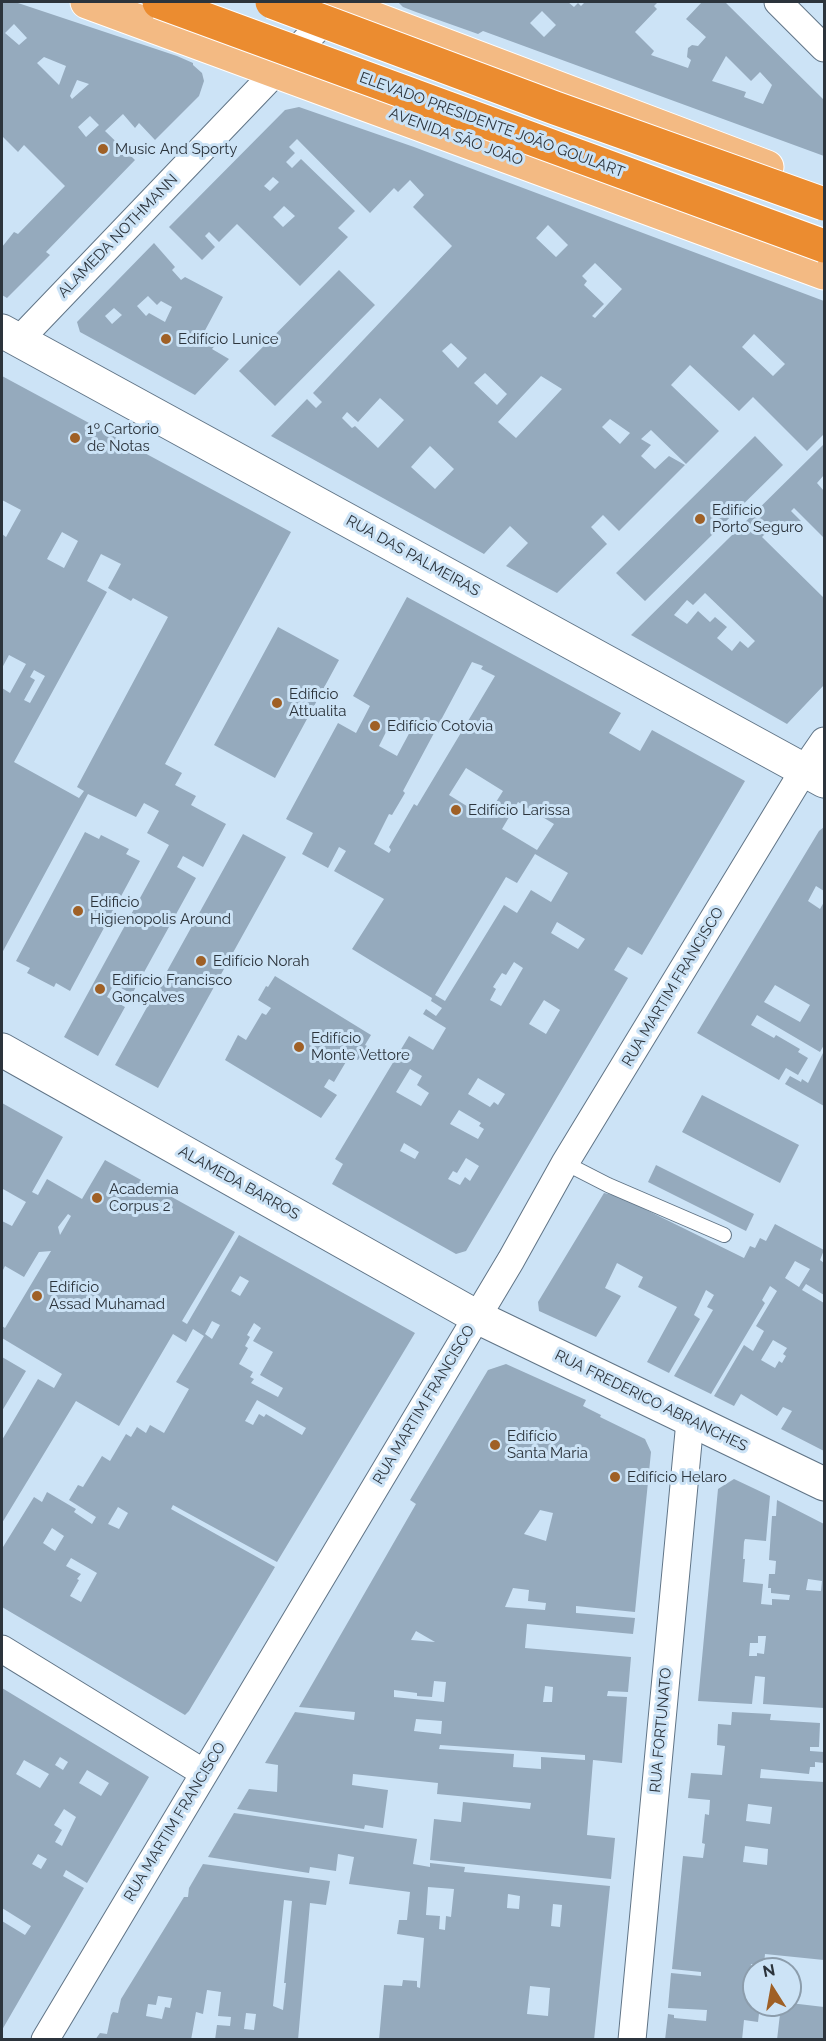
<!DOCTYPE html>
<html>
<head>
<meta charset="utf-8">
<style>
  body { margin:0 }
  #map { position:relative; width:826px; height:2041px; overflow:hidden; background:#cce3f6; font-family:Raleway,sans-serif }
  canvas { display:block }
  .frame { position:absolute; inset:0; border:3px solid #2c343c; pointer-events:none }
  .north { position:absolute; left:742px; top:1957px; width:60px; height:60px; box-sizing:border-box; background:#cce3f6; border:2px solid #8c9dac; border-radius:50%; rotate:349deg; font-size:16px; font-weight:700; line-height:24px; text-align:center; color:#2c343c }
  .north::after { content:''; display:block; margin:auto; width:21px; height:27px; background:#9f6026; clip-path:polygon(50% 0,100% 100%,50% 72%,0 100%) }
</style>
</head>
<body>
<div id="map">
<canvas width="826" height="2041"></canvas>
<div class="frame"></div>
<div class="north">N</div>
</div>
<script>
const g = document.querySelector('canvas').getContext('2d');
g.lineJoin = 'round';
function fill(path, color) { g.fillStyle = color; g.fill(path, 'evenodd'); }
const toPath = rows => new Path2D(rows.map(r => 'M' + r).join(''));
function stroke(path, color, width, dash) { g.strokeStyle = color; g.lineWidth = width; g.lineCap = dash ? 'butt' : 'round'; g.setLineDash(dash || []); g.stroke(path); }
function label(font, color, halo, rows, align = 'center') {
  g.font = font + ' Raleway,sans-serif'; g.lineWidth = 6; g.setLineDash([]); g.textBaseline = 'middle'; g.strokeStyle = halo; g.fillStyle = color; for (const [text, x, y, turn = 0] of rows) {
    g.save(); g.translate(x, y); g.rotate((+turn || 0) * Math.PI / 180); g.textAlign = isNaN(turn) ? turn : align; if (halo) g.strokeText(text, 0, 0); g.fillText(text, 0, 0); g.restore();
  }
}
fill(toPath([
  [2,2,15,2,177,56,193,63,193,65,202,73,204,81,199,96,155,140,139,123,135,128,123,114,105,131,135,160,46,252,50,255,7,298,2,295,2,247,14,232,18,234,65,186,24,145,18,152,2,136],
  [14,24,27,38,19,45,5,33],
  [44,57,66,66,59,85,37,63],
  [77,80,89,84,72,99,70,96],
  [90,116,99,125,86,137,78,127],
  [398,2,568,2,574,7,578,3,581,6,585,2,658,2,654,6,657,9,635,32,654,51,651,55,688,68,691,60,687,57,688,48,692,45,698,46,706,37,686,19,702,2,725,2,824,100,824,156,483,31,478,34,416,12,403,7],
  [542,11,556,25,544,37,530,23],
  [726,56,751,81,760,72,772,85,763,104,744,97,746,92,712,81],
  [299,107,414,147,824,301,824,434,807,451,753,397,739,411,690,365,671,385,719,431,686,464,651,430,641,439,651,445,641,456,655,469,669,456,685,465,619,531,603,515,591,527,607,544,557,593,506,566,528,543,510,526,484,554,271,436,307,399,316,408,322,402,313,393,452,246,413,207,424,195,410,180,398,192,394,188,370,213,297,139,289,147,295,153,286,162,292,168,301,159,355,211,338,228,348,237,300,286,237,224,219,242,209,232,205,236,215,247,202,260,169,227,285,110],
  [273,177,279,182,270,191,264,186],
  [284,206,295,216,283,227,273,217],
  [548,225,568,245,556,257,536,238],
  [595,263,622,289,595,318,592,316,604,304,584,285,587,281,582,276],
  [754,334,785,364,773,376,742,347],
  [451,343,467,358,458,368,442,351],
  [485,373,507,394,497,405,474,383],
  [541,376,562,389,516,438,498,422],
  [380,398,404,420,378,448,355,426,352,428,342,418,347,412,358,422],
  [610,419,630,433,620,444,602,427],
  [430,446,454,469,435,489,411,467],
  [154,243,175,267,172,270,181,280,185,277,223,297,202,336,217,343,212,349,229,359,195,395,80,332,77,322],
  [148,296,157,305,161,301,172,307,165,322,149,313,146,316,137,306],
  [114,308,122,315,112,324,105,316],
  [339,270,375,305,275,406,239,371],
  [2,376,291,532,165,764,182,773,175,785,196,796,191,805,226,824,203,867,183,856,177,867,196,878,132,994,114,984,107,997,125,1007,98,1056,64,1037,169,845,147,833,159,811,144,803,136,817,88,794,2,953,2,688,10,693,26,664,9,655,2,668,2,534,6,537,21,510,2,500],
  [62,532,78,541,64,568,47,559],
  [101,554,121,564,108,588,131,601,133,598,168,617,77,787,84,791,79,798,14,762,107,592,87,581],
  [34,670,45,676,30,703,24,700,35,680,30,677],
  [755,436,783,465,645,601,616,573],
  [824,444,824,475,817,483,824,491,824,538,794,508,791,511,801,521,790,531,779,520,762,537,824,598,824,685,787,724,631,635],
  [705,593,755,641,748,648,740,641,732,651,717,638,727,627,715,617,710,622,698,611,687,624,674,615,687,600,693,605],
  [407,597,621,713,609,733,640,751,652,730,745,781,642,955,628,947,614,970,628,978,466,1251,456,1254,332,1184,343,1164,335,1159,409,1036,433,1050,446,1028,423,1014,426,1009,436,1016,442,1008,431,1001,432,998,352,949,384,899,334,871,346,851,339,847,328,868,302,854,313,833,286,819,338,723,356,733,370,706,353,696],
  [472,662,483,666,481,669,495,676,417,806,414,804,389,847,391,850,389,853,374,844,389,814,392,815,405,793,403,791],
  [393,718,412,728,397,756,379,746],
  [466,768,503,791,486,818,449,795],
  [518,802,554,824,537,850,502,829],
  [535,854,568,873,551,902,531,890,517,913,504,905,445,1001,435,995,506,877,517,883],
  [557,922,585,939,578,949,551,933],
  [514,962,523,968,501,1006,490,1000,496,989,493,987,502,973,506,975],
  [544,1000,560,1010,546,1034,529,1024],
  [410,1069,422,1076,417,1085,429,1093,421,1106,396,1092],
  [478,1078,505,1094,498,1105,494,1102,490,1107,468,1094],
  [459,1110,481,1123,479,1126,484,1129,478,1139,450,1124],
  [404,1143,419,1152,415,1159,400,1151],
  [466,1158,479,1166,470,1181,465,1177,460,1185,448,1179,453,1171,457,1173],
  [278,627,339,660,275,778,214,745],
  [824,827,824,891,816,886,808,901,820,909,824,902,824,1045,820,1052,757,1015,751,1025,774,1038,776,1035,800,1049,798,1052,808,1058,798,1075,786,1068,779,1080,697,1033,819,831],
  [775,985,810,1005,800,1022,764,1002],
  [85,832,99,839,101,835,129,849,126,854,140,861,70,991,56,983,54,987,27,973,30,968,16,961],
  [243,834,286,857,158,1088,115,1065],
  [275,976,371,1035,365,1045,367,1046,358,1060,350,1055,334,1082,329,1079,324,1087,337,1095,321,1118,225,1060,238,1035,246,1040,262,1013,266,1015,271,1008,258,1000,266,986,268,987],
  [823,1053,824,1053,824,1106,785,1084,790,1076,801,1082,802,1079,808,1083],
  [702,1095,799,1145,780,1183,682,1132],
  [2,1103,63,1137,32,1192,38,1195,47,1179,82,1199,105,1160,235,1232,182,1321,187,1324,239,1235,415,1333,277,1562,173,1505,171,1509,275,1567,189,1711,185,1715,2,1607,2,1546,3,1547,34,1497,42,1502,47,1492,76,1509,74,1512,92,1524,96,1517,69,1500,78,1485,83,1487,102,1456,110,1461,126,1434,131,1437,137,1427,146,1433,150,1425,164,1433,189,1389,176,1382,204,1336,193,1329,186,1342,173,1334,119,1426,76,1401,2,1523,2,1440,38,1379,54,1388,62,1374,2,1338,2,1326,5,1328,51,1251,39,1252,24,1277,5,1266,2,1272,2,1221,12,1226,26,1202,3,1189,2,1192],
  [68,1214,71,1216,60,1235,58,1227],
  [240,1276,249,1281,240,1296,231,1291],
  [212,1321,220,1325,212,1339,205,1334],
  [254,1323,261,1328,253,1341,273,1352,260,1375,283,1388,278,1397,251,1383,254,1379,250,1377,253,1372,239,1364,248,1348,245,1346,250,1337,247,1335],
  [257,1400,306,1428,302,1435,266,1414,264,1417,259,1414,253,1425,245,1421],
  [118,1507,128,1513,119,1529,108,1524],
  [52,1528,64,1536,55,1551,43,1543],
  [71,1558,97,1573,81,1602,70,1596,79,1580,77,1579,81,1574,66,1566],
  [656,1165,754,1214,746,1231,648,1182],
  [604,1193,618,1196,744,1258,750,1246,755,1248,760,1238,766,1241,775,1224,824,1250,820,1260,824,1263,824,1295,806,1284,802,1290,824,1303,824,1451,781,1429,792,1411,783,1407,777,1416,741,1394,734,1406,714,1396,744,1345,753,1351,764,1331,756,1326,777,1291,770,1286,762,1300,765,1303,711,1394,674,1376,713,1310,707,1307,714,1295,706,1290,694,1315,700,1319,669,1373,647,1362,677,1307,638,1287,643,1277,617,1263,605,1288,621,1296,596,1337,539,1311,538,1302],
  [795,1261,810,1269,799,1287,785,1278],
  [773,1340,787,1348,783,1354,786,1356,782,1363,779,1361,775,1368,761,1360],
  [2,1357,26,1371,2,1411],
  [506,1364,586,1400,583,1406,601,1415,600,1417,645,1439,651,1452,635,1612,576,1606,576,1613,635,1618,633,1634,527,1624,525,1648,631,1657,628,1692,608,1691,607,1696,627,1697,622,1763,593,1760,587,1835,615,1838,611,1879,430,1860,434,1819,461,1822,463,1802,530,1809,531,1803,437,1794,438,1783,353,1774,352,1785,388,1790,383,1828,365,1825,364,1829,237,1809,249,1789,277,1792,278,1765,265,1763,295,1712,354,1720,355,1712,299,1707,416,1504,410,1500,488,1370],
  [540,1510,553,1513,546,1541,524,1534],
  [513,1588,529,1590,528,1601,546,1603,545,1610,505,1607],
  [416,1631,435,1642,411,1640],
  [434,1681,446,1682,444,1702,394,1697,394,1690,417,1693,417,1696,432,1697],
  [545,1686,553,1687,552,1702,543,1702],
  [416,1719,442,1721,441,1734,414,1731],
  [440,1745,585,1755,585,1760,541,1757,541,1769,513,1767,514,1754,439,1749],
  [734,1479,770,1496,766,1541,745,1539,744,1542,743,1559,745,1559,743,1582,763,1584,761,1604,772,1605,772,1599,789,1600,790,1595,771,1593,771,1588,768,1588,769,1574,775,1574,776,1561,769,1560,772,1516,776,1516,777,1500,824,1524,824,1708,763,1704,765,1677,755,1676,752,1704,698,1701,718,1489],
  [808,1579,822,1581,821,1591,806,1590],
  [758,1636,766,1636,764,1654,757,1653,757,1656,749,1656,750,1643,758,1643],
  [2,1688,149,1777,87,1883,66,1870,63,1876,84,1888,2,2030,2,1921,25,1935,31,1926,2,1908],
  [60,1757,68,1762,63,1770,55,1765],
  [24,1760,49,1774,40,1788,16,1774],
  [87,1770,109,1783,101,1796,79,1783],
  [64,1809,76,1817,62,1846,55,1842,62,1830,54,1825],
  [38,1854,47,1859,41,1869,32,1864],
  [732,1712,771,1714,770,1720,820,1723,819,1747,810,1747,810,1751,824,1752,824,1763,815,1762,815,1767,810,1767,809,1774,761,1769,760,1778,824,1782,824,1960,765,1954,764,1965,751,1964,749,1986,754,1987,754,2005,760,2005,758,2022,744,2020,742,2040,665,2040,668,2014,674,2015,674,2018,706,2021,707,2010,668,2008,671,1973,701,1976,701,1972,672,1969,683,1856,703,1858,705,1844,702,1843,705,1814,709,1815,710,1800,688,1798,691,1773,722,1775,725,1746,717,1745,718,1724,731,1725],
  [748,1804,772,1807,770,1824,746,1821],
  [745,1846,768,1849,767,1865,743,1862],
  [234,1813,417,1839,413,1864,430,1867,430,1863,465,1867,464,1872,610,1886,594,2040,379,2040,384,1985,402,1986,403,1980,417,1981,417,1987,420,1988,424,1938,397,1934,399,1920,407,1920,410,1892,349,1884,354,1857,338,1854,336,1871,310,1867,309,1873,208,1857],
  [428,1887,454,1889,451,1917,446,1916,445,1930,439,1929,440,1916,426,1915],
  [508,1894,520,1896,519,1909,507,1908],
  [553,1904,562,1905,560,1927,551,1926],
  [530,1986,550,1988,548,2016,527,2014],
  [203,1864,330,1881,326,1905,310,1903,298,2040,215,2040,217,2025,230,2026,231,2017,218,2016,221,1992,207,1990,203,2014,196,2012,191,2040,95,2040,100,2033,107,2034,111,2015,113,2012,118,2013,121,1999,184,1897,188,1897,189,1888],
  [284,1900,292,1901,284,1983,286,1983,283,2010,273,2006],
  [158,1996,172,1998,170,2008,165,2007,162,2019,146,2016,148,2004,156,2005],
  [246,2013,256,2014,254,2030,244,2029],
  [790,2003,824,2007,823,2040,777,2040,781,2005,790,2005]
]), '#95aabd');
const lane = toPath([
  [565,1163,608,1185,724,1235]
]);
const street = toPath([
  [778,2,824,48],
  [19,340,336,9],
  [2,1649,204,1773],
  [45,2040,511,1260,565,1163,804,770,824,741],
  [632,2040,690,1421]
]);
const secondary = toPath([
  [2,331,824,781],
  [2,1050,477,1317,824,1484]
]);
const primary = toPath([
  [87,2,824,273],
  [331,2,767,167]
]);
stroke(lane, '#607486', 16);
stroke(street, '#607486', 29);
stroke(secondary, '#607486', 35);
stroke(primary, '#fff', 35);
stroke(lane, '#fff', 14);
stroke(street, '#fff', 27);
stroke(secondary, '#fff', 33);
stroke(primary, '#f3ba83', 33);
const highwayBridge = toPath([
  [159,2,824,246],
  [272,2,555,108,824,204]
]);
stroke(highwayBridge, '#fff', 35, []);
stroke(highwayBridge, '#eb8c30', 33);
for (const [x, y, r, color] of [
  [103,149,6,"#9f6026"],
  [166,339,6,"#9f6026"],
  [75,438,6,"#9f6026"],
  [700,519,6,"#9f6026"],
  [277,703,6,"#9f6026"],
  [375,726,6,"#9f6026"],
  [456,810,6,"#9f6026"],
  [78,911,6,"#9f6026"],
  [201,961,6,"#9f6026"],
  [100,989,6,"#9f6026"],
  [299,1047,6,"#9f6026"],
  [97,1198,6,"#9f6026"],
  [37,1296,6,"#9f6026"],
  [495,1445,6,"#9f6026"],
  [615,1477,6,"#9f6026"]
]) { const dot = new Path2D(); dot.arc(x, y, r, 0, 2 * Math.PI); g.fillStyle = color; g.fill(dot); stroke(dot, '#cce3f6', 2); }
label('15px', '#2c343c', '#cce3f6', [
  ["ELEVADO PRESIDENTE JOÃO GOULART",492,125,20],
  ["AVENIDA SÃO JOÃO",456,137,20],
  ["ALAMEDA NOTHMANN",118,236,-46],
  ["RUA DAS PALMEIRAS",413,556,29],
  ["RUA MARTIM FRANCISCO",673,987,-59],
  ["ALAMEDA BARROS",239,1183,29],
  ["RUA FREDERICO ABRANCHES",651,1401,26],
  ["RUA MARTIM FRANCISCO",424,1405,-59],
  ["RUA FORTUNATO",661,1730,-85],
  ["RUA MARTIM FRANCISCO",175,1822,-59]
]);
label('15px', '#2c343c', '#cce3f6', [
  ["Music And Sporty",115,149],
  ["Edifício Lunice",178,339],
  ["1º Cartorio",87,429],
  ["de Notas",87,446],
  ["Edifício",712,510],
  ["Porto Seguro",712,527],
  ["Edificio",289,694],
  ["Attualita",289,711],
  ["Edifício Cotovia",387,726],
  ["Edifício Larissa",468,810],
  ["Edificio",90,902],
  ["Higienopolis Around",90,919],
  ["Edifício Norah",213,961],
  ["Edifício Francisco",112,980],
  ["Gonçalves",112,997],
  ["Edifício",311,1038],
  ["Monte Vettore",311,1055],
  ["Academia",109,1189],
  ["Corpus 2",109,1206],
  ["Edifício",49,1287],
  ["Assad Muhamad",49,1304],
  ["Edifício",507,1436],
  ["Santa Maria",507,1453],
  ["Edifício Helaro",627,1477]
], 'left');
</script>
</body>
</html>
